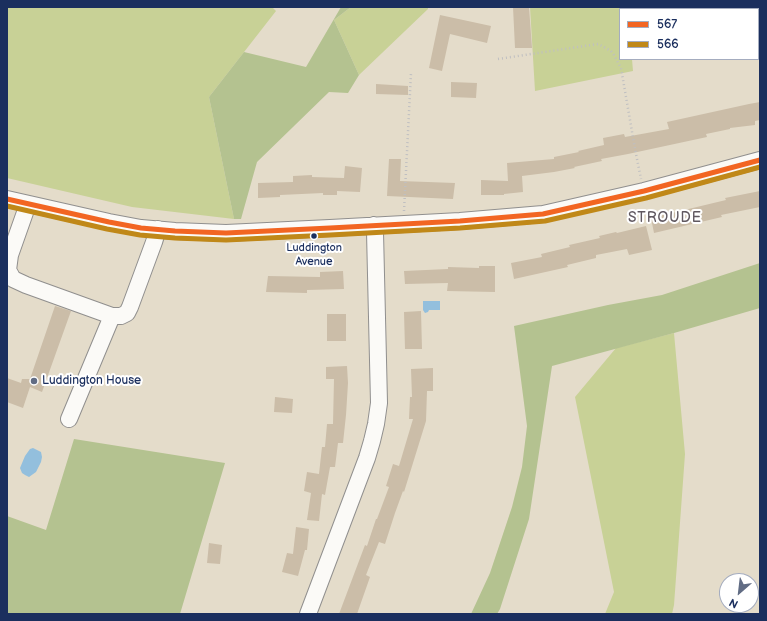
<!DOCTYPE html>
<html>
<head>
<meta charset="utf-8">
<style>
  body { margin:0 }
  #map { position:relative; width:767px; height:621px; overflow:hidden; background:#e4dcca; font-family:"Balsamiq Sans",sans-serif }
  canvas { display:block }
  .frame { position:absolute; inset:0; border:8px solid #1b2f5e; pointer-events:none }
  .legend { position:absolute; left:619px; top:8px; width:140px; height:52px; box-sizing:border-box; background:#fff; border:1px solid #a4acbf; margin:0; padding:5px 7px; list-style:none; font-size:12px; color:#1b2f5e }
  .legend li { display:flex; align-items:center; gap:8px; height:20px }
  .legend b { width:20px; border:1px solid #a4acbf }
  .north { position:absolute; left:719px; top:573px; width:40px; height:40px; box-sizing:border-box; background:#fff; border:1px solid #a4acbf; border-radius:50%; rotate:208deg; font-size:11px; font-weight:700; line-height:16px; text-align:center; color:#1b2f5e }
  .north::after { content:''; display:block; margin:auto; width:14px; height:18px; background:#616c84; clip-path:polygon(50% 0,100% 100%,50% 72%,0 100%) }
</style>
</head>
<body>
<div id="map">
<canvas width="767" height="621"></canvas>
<div class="frame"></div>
<ul class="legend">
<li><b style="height:5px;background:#f26522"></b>567</li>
<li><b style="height:5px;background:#c08818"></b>566</li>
</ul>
<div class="north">N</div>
</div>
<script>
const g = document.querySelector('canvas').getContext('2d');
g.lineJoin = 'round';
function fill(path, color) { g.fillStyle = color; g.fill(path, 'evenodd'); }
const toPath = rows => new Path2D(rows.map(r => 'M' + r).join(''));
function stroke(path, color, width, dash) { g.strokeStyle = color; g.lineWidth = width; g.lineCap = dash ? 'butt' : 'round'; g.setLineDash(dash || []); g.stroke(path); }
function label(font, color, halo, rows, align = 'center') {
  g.font = font + ' "Balsamiq Sans",sans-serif'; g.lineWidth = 4; g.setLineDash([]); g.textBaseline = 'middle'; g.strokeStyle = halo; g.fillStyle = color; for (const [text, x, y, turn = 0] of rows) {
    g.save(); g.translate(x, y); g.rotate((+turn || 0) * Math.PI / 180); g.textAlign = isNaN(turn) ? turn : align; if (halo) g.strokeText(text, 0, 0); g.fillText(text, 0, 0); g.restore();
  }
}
fill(toPath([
  [7,7,272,7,276,11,209,97,234,219,132,207,7,178],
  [351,7,428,7,428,9,359,75,334,20],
  [530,7,638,7,637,9,620,9,620,59,632,59,633,71,535,91],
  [674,333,685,454,674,605,672,614,605,614,614,592,575,397,616,348]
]), '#c8d196');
fill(toPath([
  [341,7,351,7,334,20,359,75,348,93,329,92,257,162,241,219,234,219,209,97,244,52,306,67],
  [760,263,760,308,674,333,552,366,529,519,500,609,497,614,471,614,490,573,512,507,522,467,527,426,514,326,608,305,662,295],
  [74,439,225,463,180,614,7,614,7,516,46,530]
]), '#b4c290');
fill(toPath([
  [423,301,440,301,440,310,429,310,428,312,425,313,423,310],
  [33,448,41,452,42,457,41,462,36,472,29,477,25,475,22,473,20,468,25,456,30,449]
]), '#93bfdd');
fill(toPath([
  [513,7,529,7,532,48,515,48],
  [440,15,491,26,487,43,450,34,442,71,429,68],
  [451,82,477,83,476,98,451,97],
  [376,84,408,86,408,95,376,94],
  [760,102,760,120,755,121,755,125,730,128,730,129,706,134,707,137,628,154,601,159,602,161,574,167,575,168,554,172,522,176,523,192,504,194,504,195,481,195,481,180,508,181,507,163,554,159,554,157,579,152,578,151,604,145,603,138,624,134,625,137,669,129,667,122,749,104],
  [389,159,401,159,400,181,455,183,453,199,387,196],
  [345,166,362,168,360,192,337,191,337,195,323,195,323,193,280,195,280,197,258,198,258,183,293,182,293,176,312,175,312,177,344,178],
  [760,191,760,207,721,215,722,217,654,233,651,218,726,200,725,198],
  [646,226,652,250,629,255,627,249,596,255,596,258,567,265,568,267,514,279,511,263,542,257,541,254,570,247,569,245,600,238,599,236,616,232,617,233],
  [479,266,495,266,495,292,447,291,448,283,405,284,404,271,448,269,448,267,479,268],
  [343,271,344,289,307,290,307,293,266,292,268,276,320,277,320,272],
  [55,306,71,311,42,392,30,387,23,408,7,402,7,378,21,383,22,379,30,379],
  [421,311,422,349,405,349,404,312],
  [327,314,346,314,346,341,327,341],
  [347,366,348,383,346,415,343,443,338,443,335,467,330,467,325,495,322,494,319,521,307,520,311,493,304,491,307,472,319,474,322,447,325,447,327,424,333,424,334,379,326,379,326,367],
  [433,368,433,391,427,391,426,421,404,492,403,491,395,513,385,544,379,542,366,575,370,577,357,614,339,614,365,545,367,546,376,519,377,519,389,487,386,486,393,464,399,466,413,419,409,419,410,397,412,397,411,369],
  [275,397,293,399,292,413,274,412],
  [296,527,309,529,307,550,305,550,298,576,282,572,287,553,293,554],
  [209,543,222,545,220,564,207,563]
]), '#cbbda8');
const minor = toPath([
  [7,199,109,222,141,228,175,231,226,233,330,228,460,221,543,214,644,191,760,160],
  [28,204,10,255,8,270,13,279,26,285,112,316,69,419],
  [112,316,121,316,127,313,130,307,154,242,158,229],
  [308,614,367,458,372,441,376,424,379,403,375,232,374,225]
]);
stroke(minor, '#908f8e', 18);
stroke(toPath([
  [498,59,598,44,602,46,611,51,614,55,621,68,635,149,641,179],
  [404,211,411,73]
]), '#bfbfc1', 2.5, [1, 3]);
stroke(minor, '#fbfaf7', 16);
stroke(toPath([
  [7,199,109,222,141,228,175,231,226,233,330,228,460,221,543,214,644,191,760,160]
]), '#f26522', 5);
stroke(toPath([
  [7,206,107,229,140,235,175,238,226,240,330,235,460,228,545,221,646,198,760,167]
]), '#c08818', 5);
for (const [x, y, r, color] of [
  [314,236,3.5,"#1b2f5e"],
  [34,381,4,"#616c84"]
]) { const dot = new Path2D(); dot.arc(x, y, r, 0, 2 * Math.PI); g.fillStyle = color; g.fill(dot); stroke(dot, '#fff', 1.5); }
label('11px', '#1b2f5e', '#fff', [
  ["Luddington",314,248],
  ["Avenue",314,262]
]);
label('12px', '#1b2f5e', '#fff', [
  ["Luddington House",42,381]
], 'left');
g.letterSpacing = '1px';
label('14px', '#605860', '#fff', [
  ["STROUDE",665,218]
]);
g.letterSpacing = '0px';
</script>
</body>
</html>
